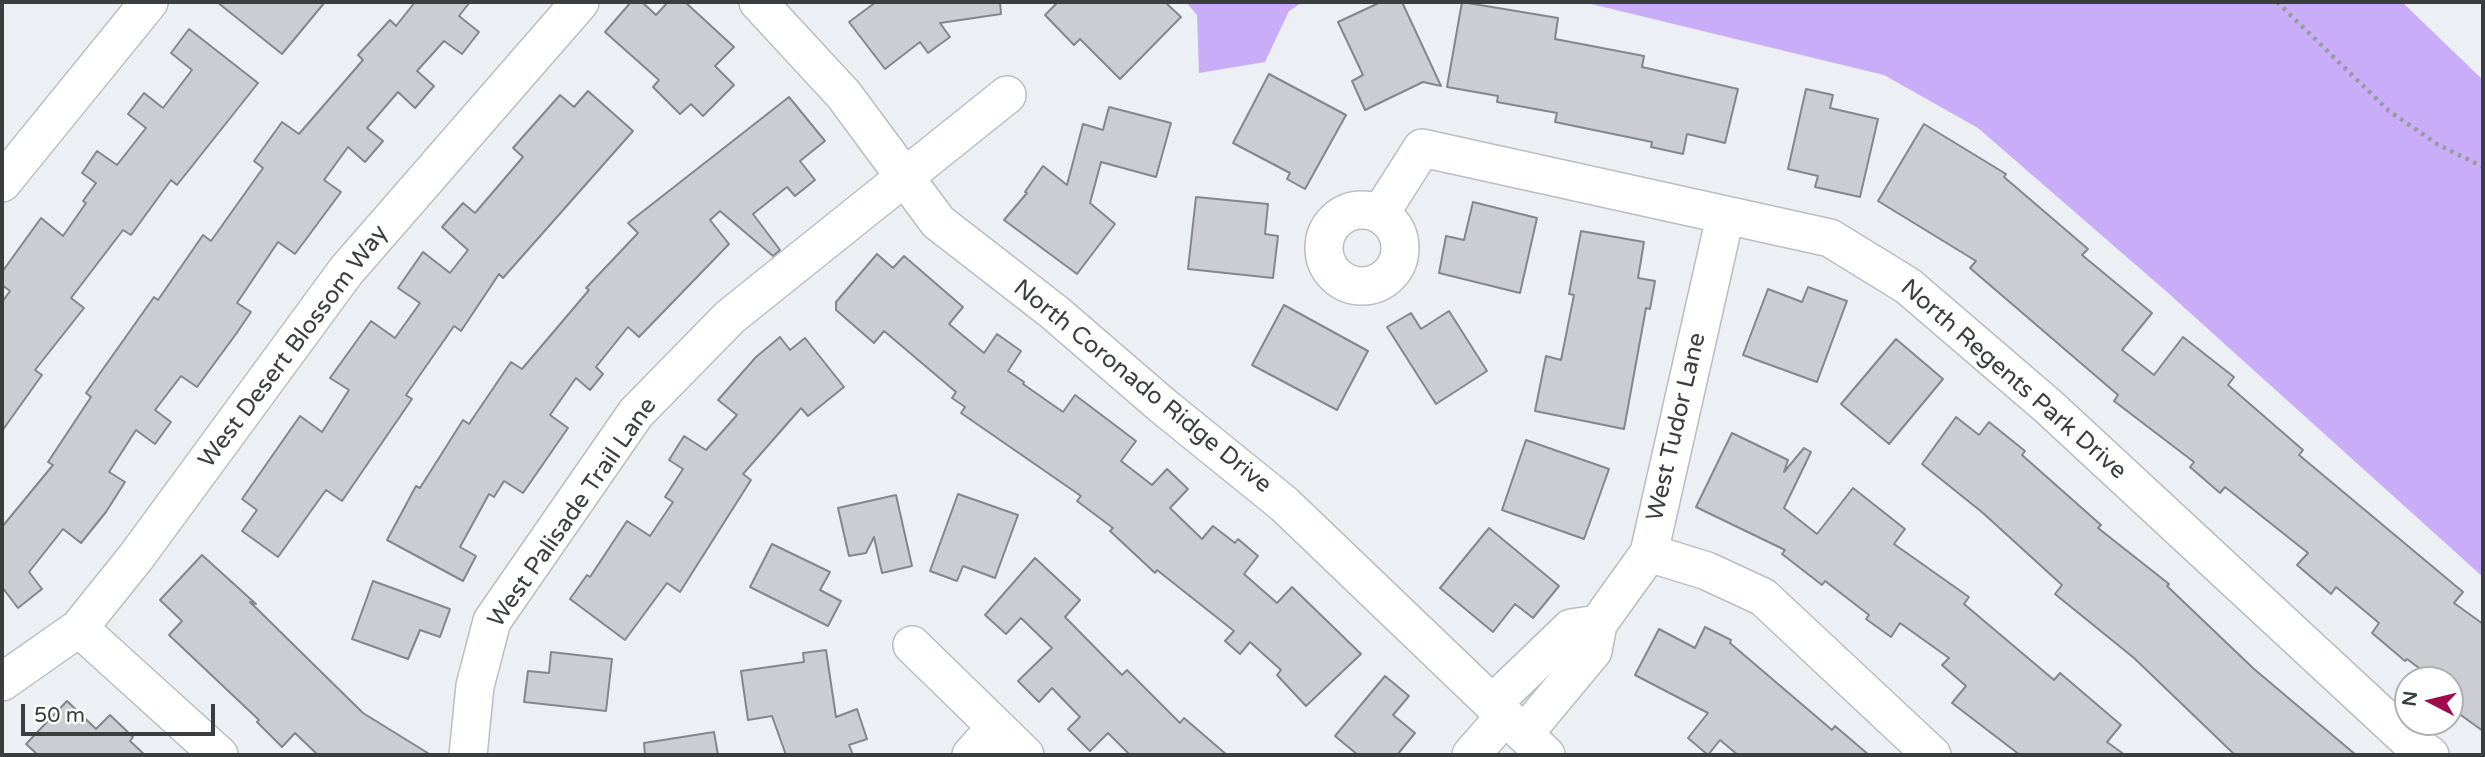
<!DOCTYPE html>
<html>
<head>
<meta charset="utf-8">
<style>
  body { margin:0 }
  #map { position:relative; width:2485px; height:757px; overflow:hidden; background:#eceff4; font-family:"Varela Round",sans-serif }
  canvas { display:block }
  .frame { position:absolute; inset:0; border:4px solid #3b3d3f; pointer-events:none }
  .north { position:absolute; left:2394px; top:666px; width:70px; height:70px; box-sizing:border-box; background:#fff; border:2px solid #b1b1b2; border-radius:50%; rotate:277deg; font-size:19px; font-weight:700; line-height:28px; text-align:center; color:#3b3d3f }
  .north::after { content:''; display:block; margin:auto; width:24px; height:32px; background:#a10b4e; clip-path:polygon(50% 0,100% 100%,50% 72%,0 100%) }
  .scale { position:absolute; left:21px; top:704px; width:194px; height:32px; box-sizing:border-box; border:4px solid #3b3d3f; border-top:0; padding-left:9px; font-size:21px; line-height:24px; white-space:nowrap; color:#3b3d3f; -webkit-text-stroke:5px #fff; paint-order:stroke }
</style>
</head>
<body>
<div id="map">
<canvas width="2485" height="757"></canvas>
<div class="frame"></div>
<div class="north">N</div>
<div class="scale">50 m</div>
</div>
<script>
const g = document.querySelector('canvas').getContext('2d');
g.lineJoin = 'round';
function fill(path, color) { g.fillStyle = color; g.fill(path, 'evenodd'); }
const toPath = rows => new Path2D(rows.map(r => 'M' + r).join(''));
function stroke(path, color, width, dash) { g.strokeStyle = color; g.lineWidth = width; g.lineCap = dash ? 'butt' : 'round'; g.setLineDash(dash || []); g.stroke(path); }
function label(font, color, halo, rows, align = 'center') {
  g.font = font + ' "Varela Round",sans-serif'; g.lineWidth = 5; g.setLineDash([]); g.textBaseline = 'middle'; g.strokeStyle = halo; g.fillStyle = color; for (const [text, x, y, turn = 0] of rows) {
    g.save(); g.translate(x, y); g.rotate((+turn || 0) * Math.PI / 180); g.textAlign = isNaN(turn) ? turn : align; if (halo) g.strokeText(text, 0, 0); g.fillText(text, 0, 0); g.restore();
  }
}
fill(toPath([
  [1186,2,1303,2,1289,11,1265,62,1199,73,1197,15],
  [1583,2,2402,2,2483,80,2483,577,2167,292,1978,128,1884,75]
]), '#caadf8');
const building = toPath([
  [217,2,325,2,282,54,217,2],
  [415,2,470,2,459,16,479,32,462,54,444,41,417,71,434,86,415,108,398,92,367,128,383,141,365,162,348,147,324,180,341,192,295,254,278,242,237,303,251,312,236,334,197,387,181,376,155,410,171,422,155,444,136,430,109,472,125,482,106,512,81,543,63,529,29,572,42,589,18,608,2,587,2,527,53,465,48,462,91,397,86,393,154,297,158,300,203,235,211,241,263,168,254,161,282,122,299,134,363,60,358,55,390,20,396,26,415,2],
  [631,2,642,2,656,15,668,2,685,2,734,47,715,66,734,85,703,116,691,104,680,114,653,87,659,80,605,32,631,2],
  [876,2,1000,2,1001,14,940,23,950,37,928,53,920,42,885,69,849,22,876,2],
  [1058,2,1165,2,1181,17,1120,79,1080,39,1074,45,1045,15,1058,2],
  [1381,2,1402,2,1441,86,1423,82,1365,110,1352,81,1363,75,1338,22,1381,2],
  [1462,2,1558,18,1555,39,1644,56,1642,67,1738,89,1725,143,1687,134,1683,154,1651,147,1652,142,1555,122,1557,113,1497,102,1498,96,1447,87,1462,2],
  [189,29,258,83,177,185,171,180,131,235,123,230,71,298,84,308,35,370,42,375,2,431,2,302,10,291,2,285,2,272,41,218,63,236,86,203,83,201,96,183,82,173,97,151,117,165,146,128,128,114,144,93,163,108,192,70,171,53,189,29],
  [1269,74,1346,115,1305,189,1287,179,1290,173,1233,143,1269,74],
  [1806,89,1833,95,1830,108,1878,119,1860,197,1815,187,1818,176,1788,169,1806,89],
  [588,91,633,131,503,278,499,274,461,331,454,326,406,395,412,399,342,501,326,490,278,557,242,531,257,510,242,499,300,416,322,432,349,390,330,378,371,321,395,338,420,303,398,288,423,252,450,273,468,250,442,227,463,203,475,213,523,157,513,148,560,95,574,107,588,91],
  [789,97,825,141,800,161,815,180,795,196,787,187,753,214,780,250,773,256,720,211,710,220,729,244,639,337,628,327,596,367,603,374,590,390,576,378,550,415,568,428,523,493,504,481,494,497,489,494,460,547,476,556,463,581,387,540,416,486,420,488,463,420,469,424,511,362,522,369,589,290,586,288,638,233,628,223,789,97],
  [1109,107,1171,123,1156,177,1101,162,1090,203,1115,224,1077,274,1004,220,1027,193,1025,192,1043,166,1067,185,1083,124,1103,130,1109,107],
  [1924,124,2006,174,2004,177,2088,249,2082,255,2152,313,2122,350,2154,375,2183,337,2234,377,2228,385,2303,450,2299,455,2463,592,2454,603,2483,624,2483,731,2451,708,2459,698,2450,691,2450,680,2435,680,2407,659,2405,661,2372,633,2379,623,2336,587,2331,594,2297,565,2308,553,2225,487,2220,493,2190,467,2194,462,2114,401,2118,395,1970,268,1976,261,1878,201,1924,124],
  [1196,197,1268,204,1265,234,1278,236,1273,278,1188,269,1196,197],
  [1473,202,1537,218,1520,293,1439,273,1446,236,1464,240,1473,202],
  [1581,231,1644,242,1638,278,1655,281,1650,309,1646,308,1624,429,1535,411,1546,356,1561,360,1574,295,1569,294,1581,231],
  [877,254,893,268,904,256,963,307,949,324,984,353,997,334,1021,351,1008,371,1024,382,1023,384,1063,412,1075,395,1136,441,1121,461,1152,485,1167,469,1188,489,1170,508,1202,539,1213,526,1235,543,1238,539,1258,556,1244,574,1277,603,1292,587,1361,654,1306,706,1277,675,1281,670,1250,642,1240,654,1225,641,1234,631,1157,570,1155,573,1110,531,1113,528,1077,501,1081,496,961,413,965,407,952,398,956,392,884,331,874,343,836,310,836,302,877,254],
  [1808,287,1847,301,1817,382,1743,355,1768,289,1802,302,1808,287],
  [1284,305,1368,351,1337,410,1252,365,1284,305],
  [1449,311,1487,371,1436,404,1387,327,1411,313,1421,329,1449,311],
  [780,337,790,350,805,338,844,387,808,416,801,408,743,474,751,480,680,592,667,583,625,640,570,599,587,575,590,577,627,521,650,536,673,502,665,497,683,469,669,460,684,436,706,450,737,415,718,400,756,357,780,337],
  [1896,339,1943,379,1889,444,1841,404,1896,339],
  [1956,417,1979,435,1989,422,2025,451,2022,455,2101,525,2098,528,2169,584,2167,586,2254,669,2356,755,2235,755,2134,658,2055,594,2062,585,1983,513,1922,464,1956,417],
  [1732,433,1788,460,1784,472,1804,448,1811,452,1784,508,1817,534,1853,488,1905,529,1894,544,1969,597,1964,604,2054,680,2060,673,2121,725,2107,742,2125,755,2020,755,1952,703,1966,686,1942,665,1949,658,1900,623,1891,637,1866,619,1869,615,1825,581,1822,585,1782,554,1785,550,1696,507,1732,433],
  [1526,440,1609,469,1584,539,1502,510,1526,440],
  [958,494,1018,515,995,578,963,566,957,581,930,571,958,494],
  [896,495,912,566,882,573,874,537,866,553,849,556,838,508,896,495],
  [1489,528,1559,586,1533,618,1515,604,1493,632,1440,588,1489,528],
  [772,544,830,572,820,590,841,601,828,626,750,587,772,544],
  [202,555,256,604,250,602,363,713,431,755,318,755,295,733,282,747,257,722,259,720,169,635,182,621,160,600,202,555],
  [1035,558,1080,600,1065,617,1122,675,1127,670,1180,723,1184,718,1227,755,1130,755,1108,733,1090,751,1068,729,1080,717,1052,688,1039,702,1018,681,1052,648,1021,618,1006,634,985,615,1035,558],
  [373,581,450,609,440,637,420,630,408,659,352,639,373,581],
  [1705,627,1731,640,1730,643,1832,730,1835,726,1869,755,1738,755,1720,740,1708,755,1688,738,1708,713,1635,675,1659,629,1695,648,1705,627],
  [826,650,836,717,857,709,867,739,849,745,853,755,786,755,772,716,748,720,741,671,804,662,803,653,826,650],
  [551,652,612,659,606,711,524,702,528,671,549,673,551,652],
  [1385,676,1409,696,1393,715,1415,733,1397,755,1358,755,1335,736,1385,676],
  [67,701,96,729,110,715,133,737,130,741,145,755,38,755,26,744,67,701],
  [714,732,718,755,645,755,644,743,714,732]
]);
fill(building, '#cccdd3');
stroke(building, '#85868c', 2);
const minor = toPath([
  [758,2,844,95,938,222,1054,312,1163,406,1284,504,1546,755],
  [2,183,149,2],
  '1324 248a38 38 0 1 1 76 0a38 38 0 1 1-76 0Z',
  [1380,214,1422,148,1830,238,1908,286,2049,407,2406,738,2430,755],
  [1649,553,1707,571,1763,597,1932,755],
  [1598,624,1649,553,1725,217],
  [79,628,219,755],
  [912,645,1025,755],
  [2,682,79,628,136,557,346,271,580,2],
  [1492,704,1571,628,1598,624,1593,651,1524,734],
  [468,755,475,686,492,621,636,413,730,317,1007,95],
  [971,755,995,728],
  [1471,755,1505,716]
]);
stroke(minor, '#babdc3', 40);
stroke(toPath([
  [2277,2,2389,111,2437,144,2483,167]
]), '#979a9e', 4.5, [3.5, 5]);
stroke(minor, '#fff', 37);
label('24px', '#3b3d3f', '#fff', [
  ["West Desert Blossom Way",294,347,-53],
  ["North Regents Park Drive",2013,380,41],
  ["North Coronado Ridge Drive",1142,387,39],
  ["West Tudor Lane",1677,427,-77],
  ["West Palisade Trail Lane",573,513,-55]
]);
</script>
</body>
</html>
